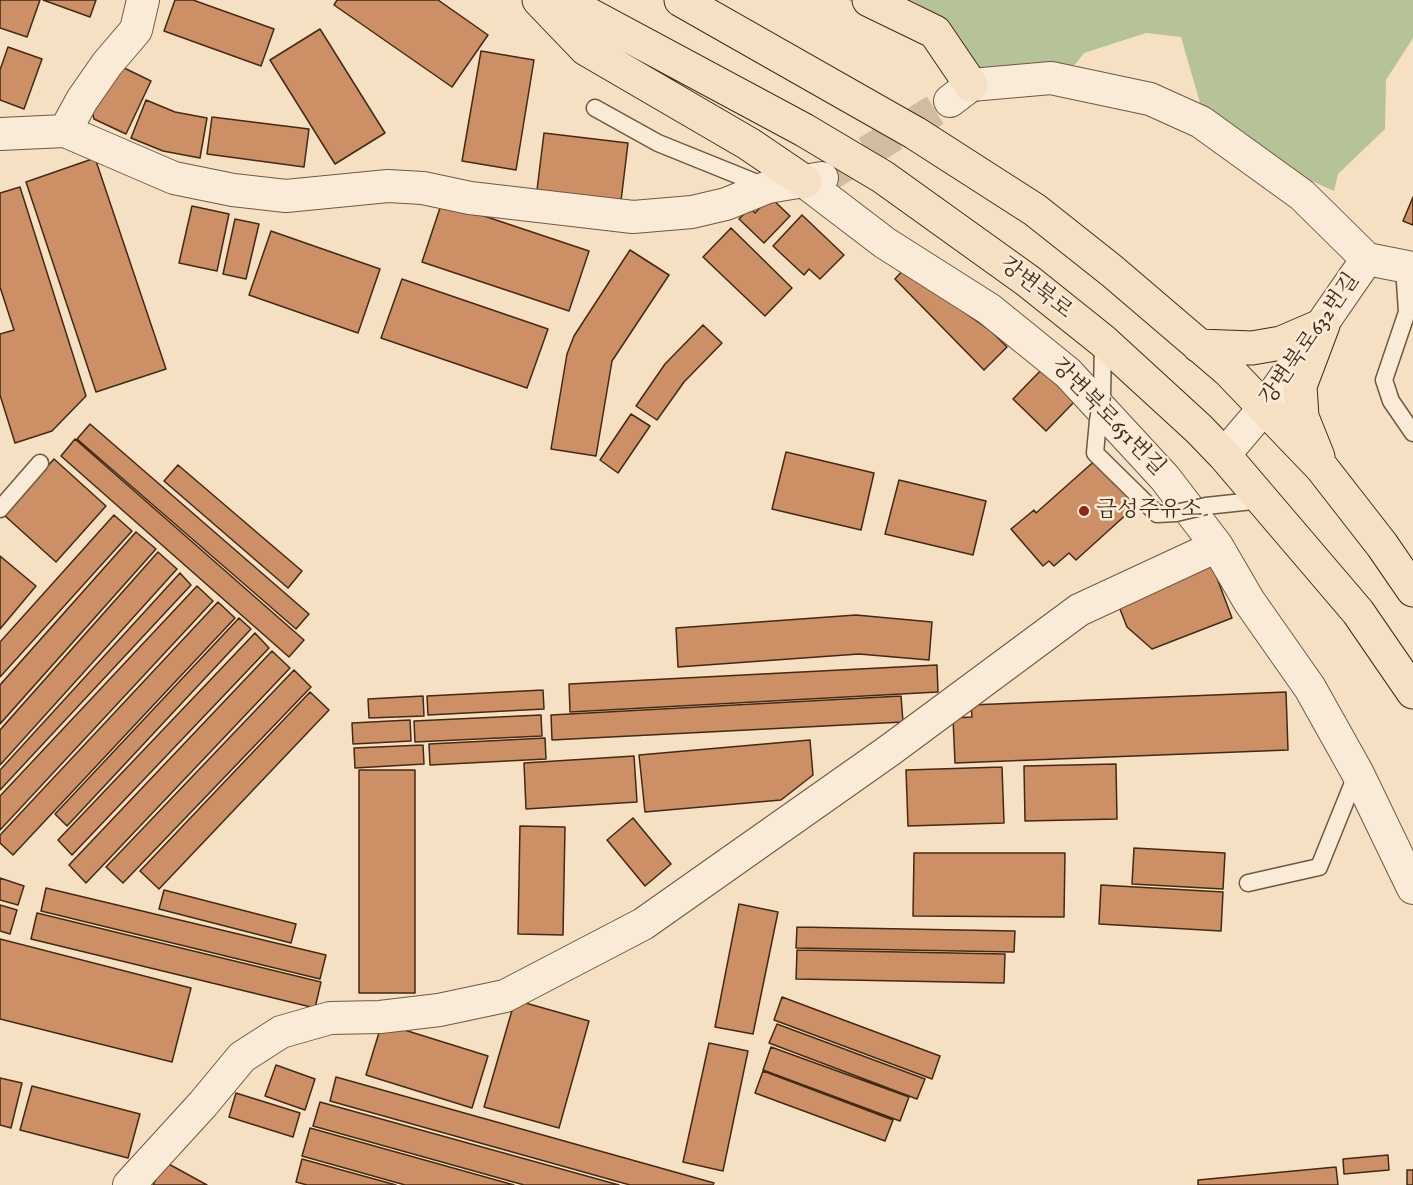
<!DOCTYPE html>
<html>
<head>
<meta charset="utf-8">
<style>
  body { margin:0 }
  canvas { display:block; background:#f6e0c3 }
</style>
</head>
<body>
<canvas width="1413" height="1185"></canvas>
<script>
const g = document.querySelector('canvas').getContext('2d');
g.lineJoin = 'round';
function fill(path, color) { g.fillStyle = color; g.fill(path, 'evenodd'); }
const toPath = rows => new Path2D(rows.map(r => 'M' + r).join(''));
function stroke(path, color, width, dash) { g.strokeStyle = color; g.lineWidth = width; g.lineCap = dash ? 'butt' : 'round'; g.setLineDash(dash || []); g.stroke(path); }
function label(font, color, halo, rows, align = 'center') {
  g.font = font + ' "IM FELL English","Noto Serif KR",serif'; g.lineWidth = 5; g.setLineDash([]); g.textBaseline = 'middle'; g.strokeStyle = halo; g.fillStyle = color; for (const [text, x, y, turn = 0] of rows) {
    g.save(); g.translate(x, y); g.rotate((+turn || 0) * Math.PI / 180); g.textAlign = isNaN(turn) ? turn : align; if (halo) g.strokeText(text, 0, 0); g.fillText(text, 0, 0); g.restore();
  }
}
fill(toPath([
  [848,0,1413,0,1413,38,1386,80,1385,129,1338,174,1334,191,1292,172,1207,127,1181,37,1146,33,1084,53,1051,95,956,58]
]), '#b6c399');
const building = toPath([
  [0,0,40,0,27,37,0,28,0,0],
  [43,0,96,0,90,17,43,0],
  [175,0,193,0,274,29,261,66,164,31,175,0],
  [337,0,438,0,488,35,452,87,334,5,337,0],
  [320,29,385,133,335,164,270,60,320,29],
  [8,47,42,59,24,109,0,100,0,70,8,47],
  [481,51,534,60,516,170,462,161,481,51],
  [120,66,151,81,126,134,94,119,90,104,120,66],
  [146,100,175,112,207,118,200,158,163,151,131,138,146,100],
  [212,117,309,129,304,167,207,154,212,117],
  [544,133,628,143,621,201,537,190,544,133],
  [95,158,166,369,96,392,26,182,95,158],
  [20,187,86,396,52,431,15,443,0,395,0,334,14,330,0,287,0,193,20,187],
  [770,197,790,216,764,243,739,219,750,208,755,213,770,197],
  [1413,197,1413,225,1403,221,1413,197],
  [442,202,589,251,569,311,422,262,442,202],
  [192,206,229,214,217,271,179,263,192,206],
  [802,215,844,255,820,279,809,269,804,275,773,246,802,215],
  [235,219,259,224,246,279,223,274,235,219],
  [731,228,792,288,765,316,703,257,731,228],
  [271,231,380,269,358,333,249,295,271,231],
  [630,250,669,275,612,361,596,456,551,449,567,354,574,336,630,250],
  [904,269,992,332,1007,347,984,370,895,279,904,269],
  [402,279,548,329,527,388,381,338,402,279],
  [703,325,722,343,684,382,657,420,636,406,665,364,703,325],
  [1043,368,1076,400,1046,431,1013,399,1043,368],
  [631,414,650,426,618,473,600,460,631,414],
  [90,424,309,614,296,629,77,439,90,424],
  [75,439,304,640,289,657,61,456,75,439],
  [786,452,874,473,861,530,772,509,786,452],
  [1099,457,1139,503,1076,560,1069,553,1054,566,1049,561,1043,566,1011,529,1034,510,1036,513,1099,457],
  [54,459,106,506,56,562,4,515,54,459],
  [178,465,302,571,288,588,164,481,178,465],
  [899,480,986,501,973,555,885,534,899,480],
  [114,515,132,531,0,677,0,642,114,515],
  [136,532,156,549,0,724,0,685,136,532],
  [158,552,177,569,0,765,0,730,158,552],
  [0,556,36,586,0,629,0,556],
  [1211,562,1232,618,1152,649,1127,627,1116,599,1211,562],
  [180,573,191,585,0,790,0,770,180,573],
  [197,586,213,601,0,830,0,796,197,586],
  [218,602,235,618,13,855,0,843,0,835,218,602],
  [856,615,932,622,929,660,859,654,678,667,676,628,856,615],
  [239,618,251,629,67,826,55,814,239,618],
  [255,633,269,648,72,855,58,840,255,633],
  [272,651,290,668,86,883,69,865,272,651],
  [937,665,938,692,570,712,569,684,937,665],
  [294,670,311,687,123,883,106,867,294,670],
  [543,690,544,709,428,715,427,696,543,690],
  [310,692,329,710,159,889,140,871,310,692],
  [1286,692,1288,750,955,763,953,718,972,717,971,705,1286,692],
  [423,696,424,716,369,718,368,699,423,696],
  [901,696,903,722,552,740,551,715,901,696],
  [541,715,542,736,415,742,414,721,541,715],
  [410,720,411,741,353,744,352,723,410,720],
  [545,738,546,759,430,765,429,744,545,738],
  [810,740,813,775,781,800,645,812,639,755,810,740],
  [423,745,424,764,355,768,354,748,423,745],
  [634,756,637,802,526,809,524,763,634,756],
  [1116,764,1117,819,1025,821,1024,766,1116,764],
  [1002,767,1004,823,908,826,906,770,1002,767],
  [359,770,415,770,415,993,359,993,359,770],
  [633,818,671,864,645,886,607,840,633,818],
  [520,826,565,827,563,935,518,934,520,826],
  [1134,848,1225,853,1223,889,1132,884,1134,848],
  [914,853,1065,853,1064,917,913,916,914,853],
  [0,878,24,886,18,905,0,900,0,878],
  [1101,885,1223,892,1221,931,1099,924,1101,885],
  [46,888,326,955,320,979,41,911,46,888],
  [164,890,296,924,291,943,159,909,164,890],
  [739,904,778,912,753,1034,715,1027,739,904],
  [0,905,17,910,10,934,0,931,0,905],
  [37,913,321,982,315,1008,31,939,37,913],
  [797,927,1015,931,1014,952,796,948,797,927],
  [0,939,191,988,172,1062,0,1019,0,939],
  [797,950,1005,954,1004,983,796,979,797,950],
  [782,997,940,1056,932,1079,774,1020,782,997],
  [515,1000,589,1021,559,1128,484,1107,515,1000],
  [382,1023,488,1056,472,1108,366,1075,382,1023],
  [777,1024,925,1079,917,1099,769,1043,777,1024],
  [709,1043,748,1051,723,1171,683,1162,709,1043],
  [771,1047,909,1097,900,1121,763,1070,771,1047],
  [276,1065,315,1079,305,1110,265,1096,276,1065],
  [763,1071,893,1120,885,1141,755,1093,763,1071],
  [336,1077,714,1183,713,1185,630,1185,330,1101,336,1077],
  [0,1078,22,1083,11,1128,0,1125,0,1078],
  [32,1086,140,1114,128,1158,20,1130,32,1086],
  [236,1093,300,1113,293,1137,229,1117,236,1093],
  [320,1102,619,1185,524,1185,313,1126,320,1102],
  [310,1128,514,1185,405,1185,302,1156,310,1128],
  [1388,1155,1389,1170,1344,1174,1343,1159,1388,1155],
  [302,1159,396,1185,307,1185,296,1182,302,1159],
  [165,1162,207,1185,153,1185,165,1162],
  [1336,1167,1338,1185,1198,1185,1198,1180,1336,1167],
  [1407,1170,1413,1170,1413,1185,1407,1185,1407,1170]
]);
fill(building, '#cd8f65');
stroke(building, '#422a14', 1.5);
stroke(toPath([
  [826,177,950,101]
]), '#d2bca0', 32, [32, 16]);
const service = toPath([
  [595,108,658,143,767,187],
  [1404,267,1407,312,1384,380,1391,401,1413,433],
  [1102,396,1103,342],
  [1098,421,1095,453,1157,514,1176,513],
  [1206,506,1262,500],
  [0,509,40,463],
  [1248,883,1319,867,1357,773]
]);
const minor = toPath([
  [950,101,971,85,1051,78,1150,99,1201,122,1302,195,1367,259],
  [65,131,174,178,233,190,286,196,388,186,423,188,470,198,633,217,692,212,726,204,768,187,822,178],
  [0,134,65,131,82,100,107,64,136,30,143,0],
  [805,182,885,243,989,309,1068,373,1165,478,1217,546,1249,601,1310,688,1357,772,1413,888],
  [1367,259,1413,268],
  [1224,455,1264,408,1367,259],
  [129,1185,203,1104,242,1057,281,1032,330,1018,380,1017,439,1010,505,996,643,924,890,750,1079,610,1217,546]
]);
const trunk = toPath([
  [539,0,586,49,749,144,805,182],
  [562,0,804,130,883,177,1028,281,1103,341,1199,429,1224,455,1358,612,1413,692],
  [681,0,915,133,1035,210,1112,271,1229,371,1322,468,1382,545,1413,590],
  [869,0,935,32,971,85],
  [1199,346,1252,348,1281,343,1323,325],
  [1318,457,1302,417,1300,386,1323,325]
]);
stroke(service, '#6f5840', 19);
stroke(minor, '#6f5840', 34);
stroke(trunk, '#422a14', 35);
stroke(service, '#f9ebd8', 16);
stroke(minor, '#f9ebd8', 32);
stroke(trunk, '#f6e0c3', 33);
const serviceBridge = toPath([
  [1098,421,1102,396],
  [1176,513,1206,506]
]);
stroke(serviceBridge, '#6f5840', 19, []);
stroke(serviceBridge, '#f9ebd8', 16);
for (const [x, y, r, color] of [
  [1084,511,6,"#8f2418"]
]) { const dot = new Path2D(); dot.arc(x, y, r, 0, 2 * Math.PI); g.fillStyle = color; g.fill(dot); stroke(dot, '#f9ebd8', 2); }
label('22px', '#422a14', '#f9ebd8', [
  ["강변북로",1035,289,38],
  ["강변북로632번길",1311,340,-55],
  ["강변북로651번길",1107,418,46]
]);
label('22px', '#422a14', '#f9ebd8', [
  ["금성주유소",1096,511]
], 'left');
</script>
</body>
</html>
